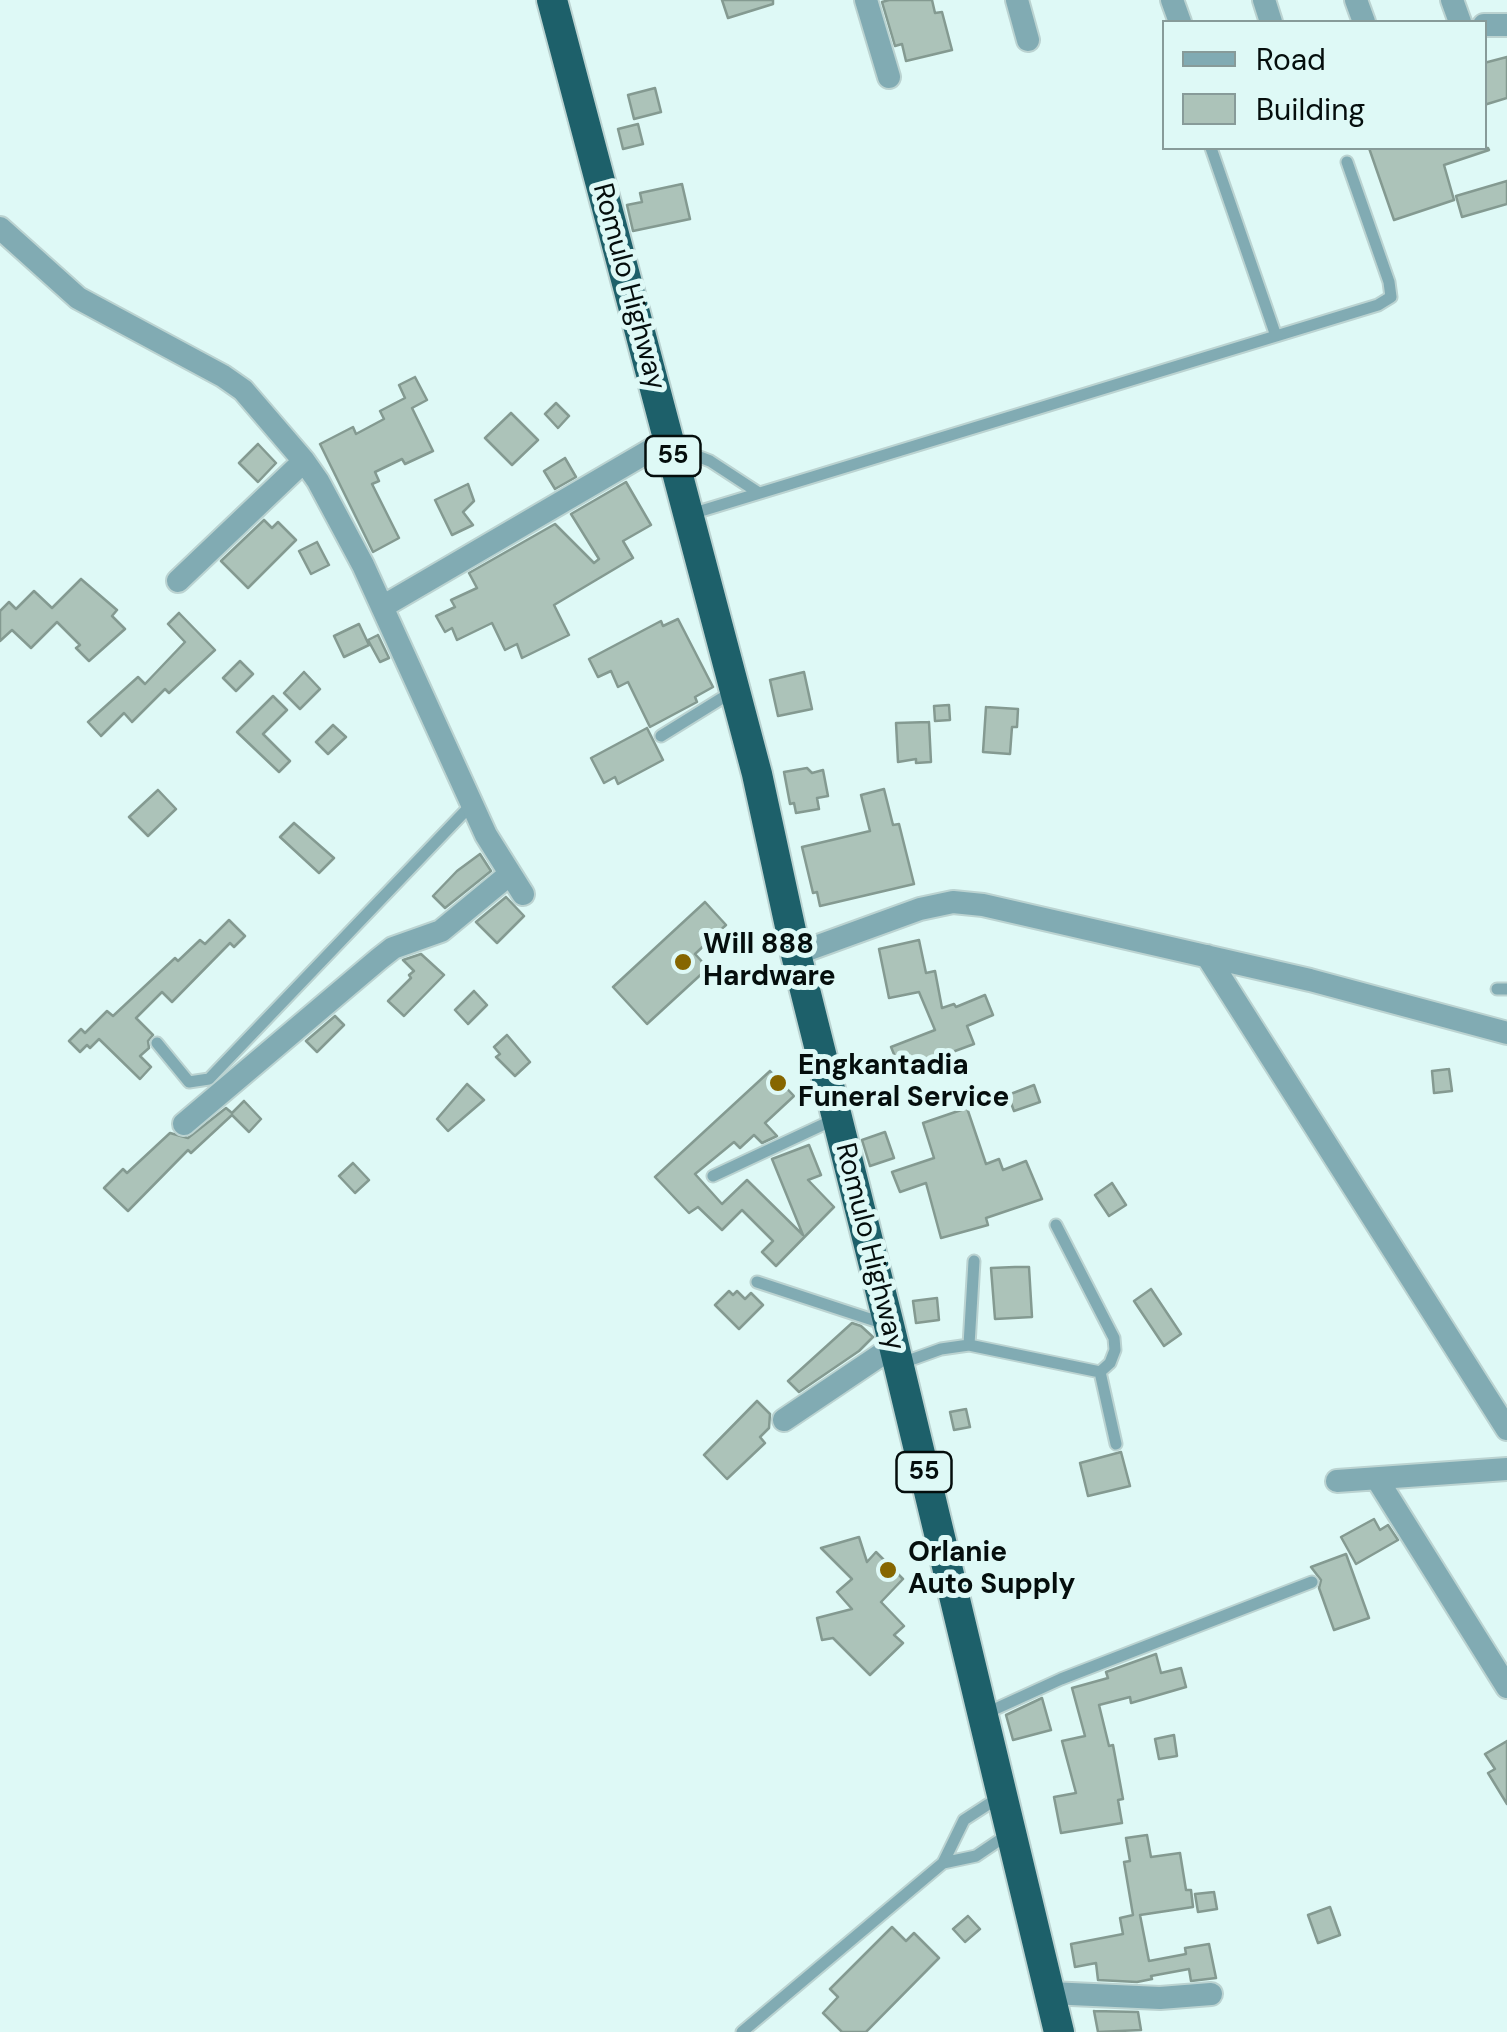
<!DOCTYPE html>
<html>
<head>
<meta charset="utf-8">
<style>
  body { margin:0 }
  #map { position:relative; width:1507px; height:2032px; overflow:hidden; background:#def9f6; font-family:"DM Sans",sans-serif }
  canvas { display:block }
  .legend { position:absolute; left:1162px; top:20px; width:325px; height:130px; box-sizing:border-box; background:#def9f6; border:2px solid #879b99; margin:0; padding:12px 18px; list-style:none; font-size:30px; color:#050e0d }
  .legend li { display:flex; align-items:center; gap:20px; height:50px }
  .legend b { width:50px; border:2px solid #879b99 }
</style>
</head>
<body>
<div id="map">
<canvas width="1507" height="2032"></canvas>
<ul class="legend">
<li><b style="height:12px;background:#81abb3"></b>Road</li>
<li><b style="height:28px;background:#acc3b9"></b>Building</li>
</ul>
</div>
<script>
const g = document.querySelector('canvas').getContext('2d');
g.lineJoin = 'round';
function fill(path, color) { g.fillStyle = color; g.fill(path, 'evenodd'); }
const toPath = rows => new Path2D(rows.map(r => 'M' + r).join(''));
function stroke(path, color, width, dash) { g.strokeStyle = color; g.lineWidth = width; g.lineCap = dash ? 'butt' : 'round'; g.setLineDash(dash || []); g.stroke(path); }
function label(font, color, halo, rows, align = 'center') {
  g.font = font + ' "DM Sans",sans-serif'; g.lineWidth = 10; g.setLineDash([]); g.textBaseline = 'middle'; g.strokeStyle = halo; g.fillStyle = color; for (const [text, x, y, turn = 0] of rows) {
    g.save(); g.translate(x, y); g.rotate((+turn || 0) * Math.PI / 180); g.textAlign = isNaN(turn) ? turn : align; if (halo) g.strokeText(text, 0, 0); g.fillText(text, 0, 0); g.restore();
  }
}
const building = toPath([
  [722,0,773,0,773,4,728,18,722,0],
  [889,0,932,0,935,13,942,12,952,50,906,61,902,44,895,46,882,2,889,0],
  [1507,57,1507,98,1484,105,1484,63,1507,57],
  [655,88,661,112,634,119,628,95,655,88],
  [638,124,643,144,623,149,618,129,638,124],
  [1369,148,1488,148,1489,150,1444,165,1454,200,1394,220,1369,148],
  [1507,181,1507,204,1462,217,1456,196,1507,181],
  [682,184,690,219,633,231,627,205,642,202,640,193,682,184],
  [415,377,427,400,412,408,433,451,405,464,402,459,375,472,379,481,372,484,399,538,373,552,320,444,353,427,356,434,384,419,380,411,405,398,399,385,415,377],
  [556,403,569,416,558,428,545,414,556,403],
  [511,413,538,440,512,465,485,438,511,413],
  [258,444,276,463,258,482,239,463,258,444],
  [565,458,576,477,555,489,544,471,565,458],
  [626,482,651,525,623,541,633,558,554,605,569,635,522,658,517,644,505,650,492,623,457,640,452,628,445,632,436,616,455,607,451,600,477,588,469,573,555,524,594,563,599,559,571,514,626,482],
  [468,484,474,501,463,512,473,525,452,535,435,500,468,484],
  [264,520,272,528,278,522,296,540,248,588,221,561,264,520],
  [317,542,329,565,311,574,299,551,317,542],
  [81,579,117,610,112,616,125,629,89,661,76,648,80,645,57,622,31,648,12,630,0,641,0,611,9,602,16,609,34,591,52,608,81,579],
  [179,613,215,650,169,693,165,689,132,722,124,713,101,736,88,722,138,677,145,684,185,642,168,624,179,613],
  [678,619,713,687,695,697,697,702,650,727,628,682,618,687,611,671,598,677,589,659,661,621,663,626,678,619],
  [359,624,369,645,344,657,334,636,359,624],
  [378,635,389,658,380,662,368,640,378,635],
  [240,661,253,674,236,691,223,678,240,661],
  [304,672,320,689,300,709,284,693,304,672],
  [804,672,812,709,778,716,770,680,804,672],
  [273,696,287,710,263,734,290,761,279,772,237,732,273,696],
  [949,705,950,720,935,721,934,706,949,705],
  [986,707,1018,709,1017,727,1012,727,1010,754,983,752,986,707],
  [929,722,931,762,916,763,916,759,898,762,896,723,929,722],
  [333,725,346,737,328,754,316,742,333,725],
  [647,728,663,760,618,784,615,777,604,783,591,758,647,728],
  [807,768,812,773,823,770,828,796,817,798,819,809,796,813,794,803,790,804,784,772,807,768],
  [884,789,893,825,899,824,914,884,820,906,817,892,813,893,802,847,870,831,861,795,884,789],
  [158,790,176,809,148,836,129,817,158,790],
  [294,823,334,858,319,873,280,837,294,823],
  [480,854,491,871,445,908,433,896,457,871,480,854],
  [506,897,524,916,497,943,476,922,506,897],
  [705,902,726,925,695,954,708,968,647,1024,613,987,705,902],
  [229,920,245,936,234,947,230,943,172,1002,162,992,136,1018,153,1035,148,1041,149,1048,140,1056,151,1067,140,1079,99,1039,90,1048,87,1045,80,1052,69,1041,81,1029,85,1033,107,1011,113,1016,175,958,178,961,200,940,205,944,229,920],
  [919,940,926,973,935,971,942,1008,954,1004,956,1007,985,995,993,1015,967,1026,974,1044,901,1071,891,1047,935,1030,919,992,889,998,879,949,919,940],
  [421,954,444,975,404,1016,388,1001,411,978,409,975,414,971,403,960,421,954],
  [474,991,487,1005,468,1024,455,1010,474,991],
  [335,1016,344,1025,317,1052,306,1041,335,1016],
  [507,1035,530,1062,515,1076,496,1057,500,1054,494,1047,507,1035],
  [1449,1069,1452,1091,1434,1093,1432,1071,1449,1069],
  [770,1071,794,1096,765,1123,777,1136,762,1143,754,1135,740,1148,734,1142,695,1174,722,1204,747,1180,803,1235,772,1159,809,1145,821,1175,808,1180,834,1207,776,1266,762,1252,773,1241,742,1210,722,1230,698,1207,689,1213,655,1177,770,1071],
  [467,1084,484,1100,448,1131,437,1119,467,1084],
  [1034,1085,1040,1102,1014,1111,1008,1095,1034,1085],
  [244,1101,261,1119,249,1132,232,1115,191,1153,188,1150,128,1211,104,1188,123,1169,127,1173,170,1133,188,1138,226,1108,232,1113,244,1101],
  [967,1108,986,1164,999,1159,1003,1170,1026,1161,1042,1199,986,1218,988,1225,941,1238,926,1183,900,1192,892,1172,934,1158,923,1123,967,1108],
  [885,1132,894,1158,870,1166,862,1140,885,1132],
  [353,1163,369,1180,355,1193,339,1176,353,1163],
  [1112,1183,1126,1205,1109,1216,1095,1195,1112,1183],
  [1015,1267,1029,1267,1032,1317,995,1319,991,1268,1015,1267],
  [1151,1289,1181,1334,1164,1346,1134,1301,1151,1289],
  [729,1291,733,1295,737,1291,745,1299,751,1293,763,1305,739,1329,715,1305,729,1291],
  [937,1298,939,1320,916,1323,913,1301,937,1298],
  [852,1323,861,1326,873,1337,859,1351,799,1392,788,1381,852,1323],
  [757,1401,770,1414,769,1428,760,1437,765,1443,727,1479,704,1455,757,1401],
  [966,1409,970,1427,954,1430,950,1412,966,1409],
  [1121,1452,1130,1486,1088,1496,1080,1463,1121,1452],
  [1374,1519,1380,1530,1388,1525,1398,1540,1356,1564,1341,1537,1374,1519],
  [859,1537,867,1562,876,1552,903,1579,881,1602,904,1626,894,1635,903,1643,870,1675,833,1638,822,1640,817,1618,852,1609,837,1592,852,1579,821,1548,859,1537],
  [1346,1554,1369,1618,1334,1630,1319,1588,1321,1580,1311,1567,1346,1554],
  [1156,1654,1161,1673,1181,1668,1186,1687,1131,1703,1130,1697,1099,1705,1109,1746,1113,1745,1123,1799,1118,1800,1122,1823,1061,1833,1054,1797,1076,1793,1062,1741,1085,1736,1072,1688,1108,1678,1106,1672,1156,1654],
  [1042,1698,1051,1730,1013,1740,1006,1715,1042,1698],
  [1174,1735,1177,1756,1159,1759,1155,1739,1174,1735],
  [1507,1741,1507,1804,1488,1773,1495,1769,1485,1754,1507,1741],
  [1147,1835,1151,1857,1180,1853,1186,1890,1191,1890,1193,1907,1140,1915,1149,1961,1186,1954,1185,1948,1209,1944,1216,1978,1191,1981,1189,1969,1151,1976,1152,1979,1137,1982,1098,1980,1096,1963,1075,1967,1071,1944,1123,1934,1120,1918,1133,1915,1124,1862,1130,1861,1126,1838,1147,1835],
  [1214,1892,1217,1909,1198,1912,1195,1894,1214,1892],
  [1330,1907,1340,1935,1318,1943,1308,1915,1330,1907],
  [968,1916,980,1929,965,1942,953,1929,968,1916],
  [892,1927,906,1941,914,1933,939,1958,866,2032,842,2032,823,2013,838,1997,830,1989,892,1927],
  [1094,2011,1138,2012,1141,2030,1098,2032,1094,2011]
]);
fill(building, '#acc3b9');
stroke(building, '#849a91', 2.5);
const service = toPath([
  [1211,148,1276,336],
  [673,456,697,456,710,461,759,493],
  [691,514,1378,305,1391,297,1389,282,1347,162],
  [661,736,732,692],
  [1497,989,1507,989],
  [157,1043,189,1082,209,1079,472,804],
  [713,1176,833,1120],
  [757,1282,885,1324],
  [969,1345,974,1261],
  [902,1363,941,1349,969,1345,1100,1372,1110,1363,1115,1350,1114,1338,1056,1225],
  [1100,1372,1116,1444],
  [982,1715,1061,1679,1312,1582],
  [943,1863,976,1856,1007,1835],
  [742,2032,943,1863,964,1820,998,1798]
]);
const minor = toPath([
  [866,0,889,77],
  [1017,0,1028,40],
  [1172,0,1180,22],
  [1264,0,1271,22],
  [1356,0,1364,22],
  [1452,0,1460,22],
  [1484,25,1507,25],
  [0,228,78,298,223,376,243,390,304,461,318,481,363,565,486,835,523,894],
  [178,581,304,461],
  [382,607,668,440],
  [796,954,920,909,953,902,983,905,1310,980,1507,1033],
  [1207,956,1507,1429],
  [184,1124,379,959,393,948,441,931,510,874],
  [784,1420,894,1346],
  [1377,1479,1507,1687],
  [1337,1481,1507,1469],
  [1049,1993,1160,1998,1211,1994]
]);
const trunk = toPath([
  [552,0,757,774,796,954,889,1325,1059,2032]
]);
stroke(service, '#bbd3d1', 15);
stroke(minor, '#bbd3d1', 26);
stroke(trunk, '#bbd3d1', 34);
stroke(service, '#81abb3', 11);
stroke(minor, '#81abb3', 22);
stroke(trunk, '#1d606a', 30);
for (const [x, y, r, color] of [
  [683,962,10,"#866600"],
  [778,1083,10,"#866600"],
  [888,1570,10,"#866600"]
]) { const dot = new Path2D(); dot.arc(x, y, r, 0, 2 * Math.PI); g.fillStyle = color; g.fill(dot); stroke(dot, '#def9f6', 4); }
for (const [x, y, w] of [
  [673,456,55],
  [924,1472,55]
]) { const box = new Path2D(); box.roundRect(x - w / 2, y - 20, w, 40, 8); g.fillStyle = '#def9f6'; g.fill(box); stroke(box, '#050e0d', 2.5); }
label('bold 25px', '#050e0d', null, [
  ["55",673,456],
  ["55",924,1472]
]);
label('28px', '#050e0d', '#def9f6', [
  ["Romulo Highway",628,287,75],
  ["Romulo Highway",869,1247,76]
]);
label('bold 28px', '#050e0d', '#def9f6', [
  ["Will 888",703,946],
  ["Hardware",703,978],
  ["Engkantadia",798,1067],
  ["Funeral Service",798,1099],
  ["Orlanie",908,1554],
  ["Auto Supply",908,1586]
], 'left');
</script>
</body>
</html>
